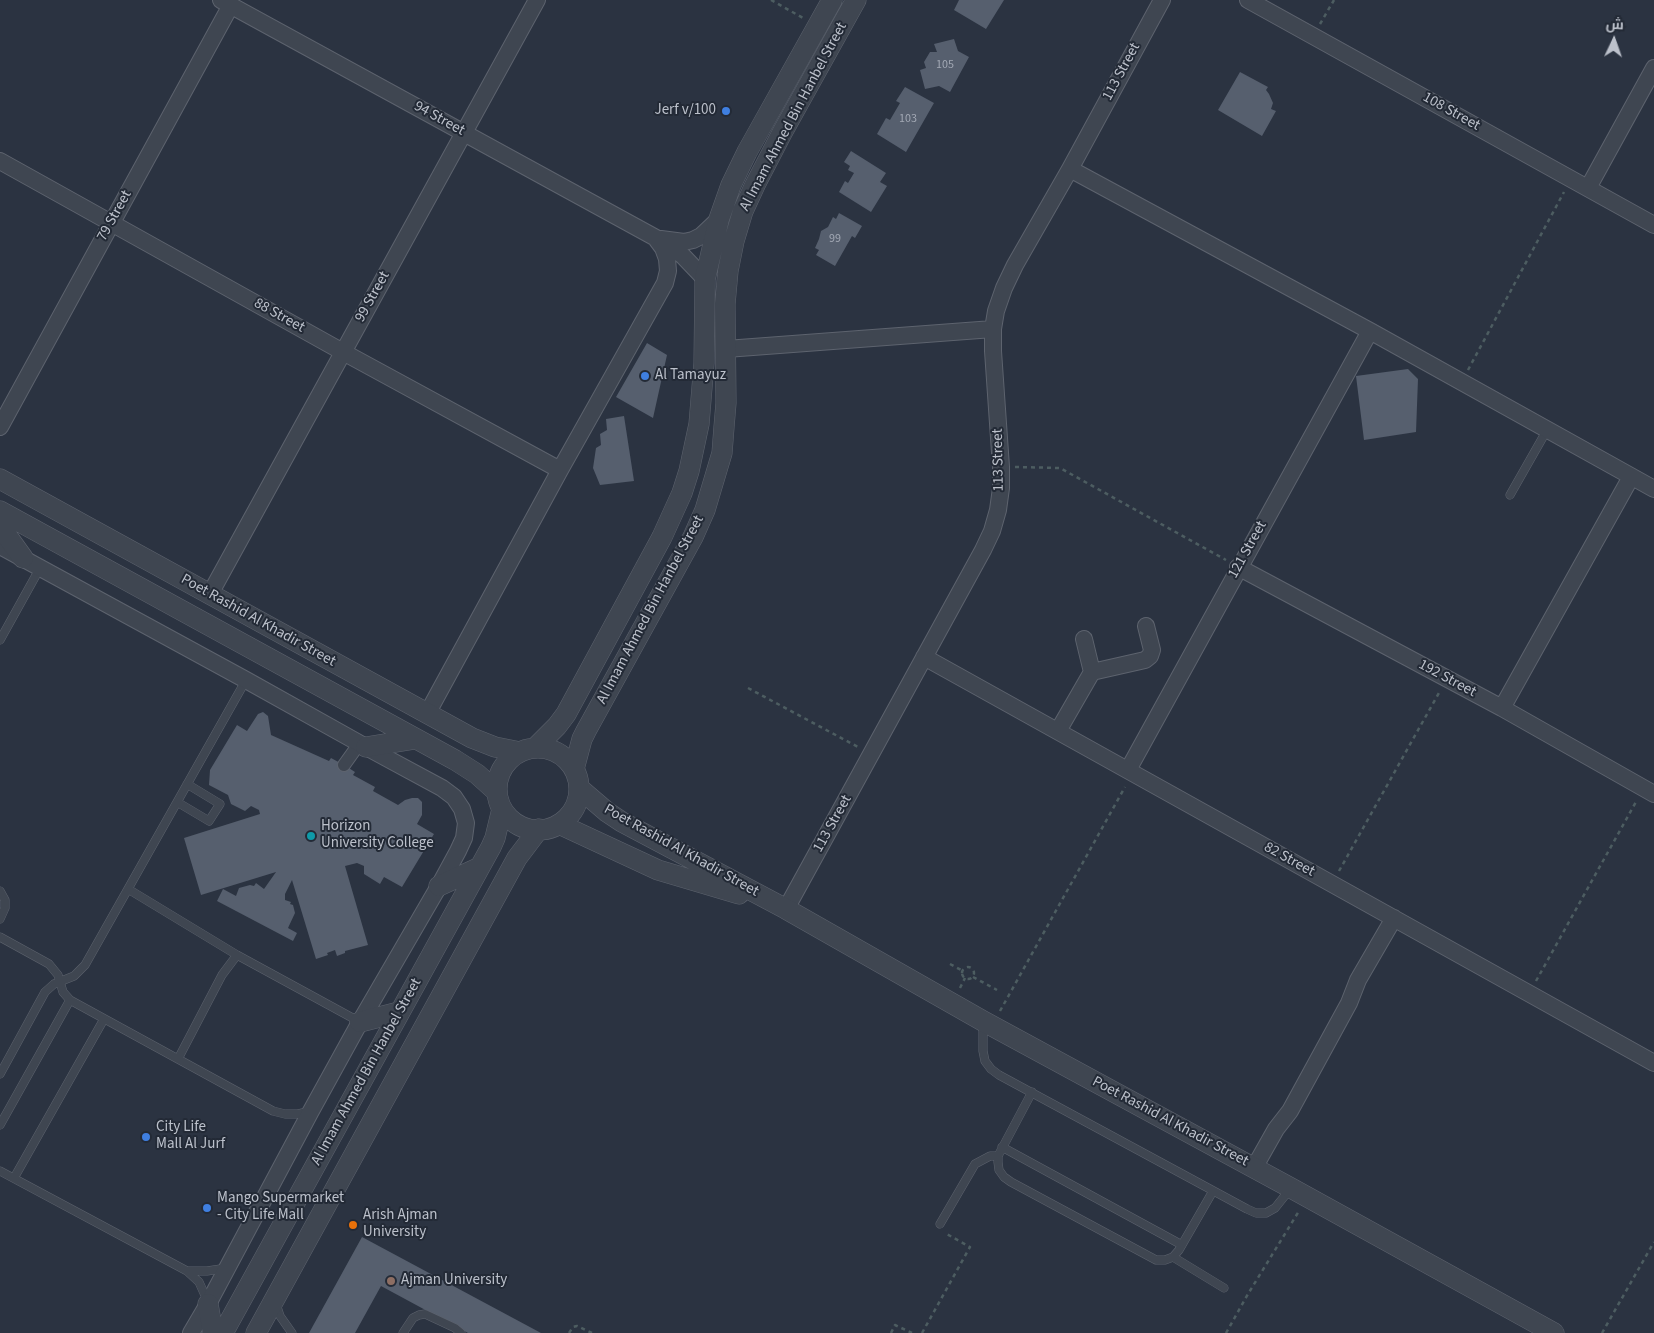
<!DOCTYPE html>
<html>
<head>
<meta charset="utf-8">
<style>
  body { margin:0 }
  #map { position:relative; width:1654px; height:1333px; overflow:hidden; background:#2b3341; font-family:"Source Sans 3",Cairo,sans-serif }
  canvas { display:block }
  .north { position:absolute; left:1589px; top:15px; width:50px; height:50px; -webkit-text-stroke:4px #232a36; paint-order:stroke; rotate:3deg; font-size:14px; font-weight:700; line-height:20px; text-align:center; color:#bcc1cb }
  .north::after { content:''; display:block; margin:auto; width:18px; height:22px; background:#bcc1cb; clip-path:polygon(50% 0,100% 100%,50% 72%,0 100%) }
</style>
</head>
<body>
<div id="map">
<canvas width="1654" height="1333"></canvas>
<div class="north">ش</div>
</div>
<script>
const g = document.querySelector('canvas').getContext('2d');
g.lineJoin = 'round';
function fill(path, color) { g.fillStyle = color; g.fill(path, 'evenodd'); }
const toPath = rows => new Path2D(rows.map(r => 'M' + r).join(''));
function stroke(path, color, width, dash) { g.strokeStyle = color; g.lineWidth = width; g.lineCap = dash ? 'butt' : 'round'; g.setLineDash(dash || []); g.stroke(path); }
function label(font, color, halo, rows, align = 'center') {
  g.font = font + ' "Source Sans 3",sans-serif'; g.lineWidth = 4; g.setLineDash([]); g.textBaseline = 'middle'; g.strokeStyle = halo; g.fillStyle = color; for (const [text, x, y, turn = 0] of rows) {
    g.save(); g.translate(x, y); g.rotate((+turn || 0) * Math.PI / 180); g.textAlign = isNaN(turn) ? turn : align; if (halo) g.strokeText(text, 0, 0); g.fillText(text, 0, 0); g.restore();
  }
}
fill(toPath([
  [959,0,1004,0,986,29,954,10],
  [954,39,958,51,969,57,950,92,939,86,925,89,920,70,926,68,924,62,930,52,937,52,934,44],
  [1240,72,1268,87,1266,90,1269,94,1273,103,1271,109,1276,111,1262,136,1218,110],
  [905,87,934,103,906,152,877,134,886,118,890,120,900,103,896,101],
  [851,151,886,173,880,182,887,186,871,212,839,192,845,181,848,183,854,173,848,170,850,166,844,162],
  [839,213,862,226,855,238,852,236,835,266,816,255,819,250,815,248,819,239,821,231,828,227,833,217,836,219],
  [647,343,667,355,653,418,616,397],
  [1408,369,1418,379,1416,432,1364,440,1356,376],
  [624,416,634,481,600,485,593,468,596,448,601,445,600,434,607,430,606,419],
  [263,712,268,716,271,735,329,761,331,758,344,765,355,772,353,775,375,787,373,791,398,805,405,800,412,798,418,798,422,802,422,815,417,824,434,834,402,887,384,877,380,884,364,874,364,866,357,863,345,866,368,945,345,951,345,953,337,956,335,950,327,953,328,955,316,959,292,880,285,894,285,900,291,902,290,904,293,905,295,913,288,928,297,933,293,941,217,901,223,889,236,896,239,888,250,885,254,886,256,883,264,889,276,872,201,895,184,838,260,814,259,810,251,806,245,811,231,804,228,795,209,785,210,770,237,725,247,731,258,714],
  [362,1237,541,1333,468,1333,381,1286,355,1333,309,1333]
]), '#565f6e');
const service = toPath([
  [1510,495,1547,430],
  [0,640,40,568],
  [177,802,209,821,220,804,187,784],
  [128,889,237,955,360,1022],
  [0,891,5,900,5,908,0,919],
  [0,937,49,964,58,975,63,992,70,1000,273,1111,285,1114,298,1114,311,1111],
  [983,1023,983,1051,985,1061,991,1069,999,1075,1247,1209,1256,1213,1266,1213,1275,1208,1291,1188],
  [178,1059,222,975,237,955],
  [0,1074,45,992,54,984,74,976,85,965,246,680],
  [1032,1092,998,1156,998,1162,999,1170,1004,1177,1011,1182,1156,1260,1165,1260,1173,1257,1179,1250,1213,1191],
  [0,1125,70,1000],
  [1002,1147,1182,1245],
  [0,1171,187,1271,199,1282,208,1302],
  [14,1178,104,1019],
  [940,1224,975,1164,990,1156,998,1156],
  [1173,1257,1224,1288],
  [187,1271,207,1271,227,1268],
  [276,1304,280,1316,292,1333],
  [403,1333,413,1318,419,1315,425,1314,455,1328,461,1333]
]);
const pedestrian = toPath([
  [344,765,359,744]
]);
const minor = toPath([
  [221,0,656,238,682,255,705,279],
  [1248,0,1654,225],
  [0,161,343,352,560,470],
  [1070,169,1370,331,1654,489],
  [1588,188,1654,68],
  [661,239,684,242,693,240,701,236,719,219],
  [726,349,993,329],
  [0,427,231,5],
  [0,546,246,680,366,747,442,788,454,797,462,809,466,823,464,838,458,851,439,886,360,1022,311,1111,208,1304,191,1333],
  [1238,567,1502,708,1654,794],
  [210,594,537,0],
  [924,657,1654,1063],
  [1092,672,1145,660,1150,656,1152,650,1146,626],
  [1502,708,1631,477],
  [427,714,560,470,665,283,668,271,667,259,663,248,657,240],
  [1058,731,1092,672,1084,639],
  [1128,770,1370,331],
  [786,909,983,550,992,531,998,510,1001,488,1001,467,993,351,993,329,996,311,1004,288,1015,265,1070,169,1162,0],
  [1254,1168,1276,1129,1290,1111,1349,1003,1358,980,1394,918]
]);
const tertiary = toPath([
  [0,479,472,738,495,747,520,752],
  [0,511,455,760,477,774,497,792],
  [0,526,23,558],
  [366,747,415,739],
  [535,748,557,726,566,714,662,537,682,493,689,471,699,424,704,363,705,279,719,219,731,185,747,152,832,0],
  '497 789a41 41 0 1 1 82 0a41 41 0 1 1-82 0Z',
  [574,769,582,739,586,731,693,537,705,510,722,453,724,427,726,403,725,304,728,271,734,241,743,211,755,185,782,133,856,0],
  [579,788,607,812,622,822,786,909,983,1021,1291,1188,1554,1333],
  [559,824,658,870,739,894],
  [439,886,480,867],
  [360,1022,399,1012],
  [208,1304,213,1333],
  [223,1333,491,847,495,838,502,809],
  [256,1333,517,858,539,829]
]);
stroke(service, '#5d636e', 9);
stroke(pedestrian, '#5d636e', 14);
stroke(minor, '#5d636e', 18);
stroke(tertiary, '#5d636e', 21);
stroke(toPath([
  [771,0,803,18],
  [1320,24,1334,0],
  [1468,370,1564,192],
  [1015,467,1060,468,1226,560],
  [748,688,858,747],
  [1339,871,1440,691],
  [950,964,963,971],
  '962 973a6 6 0 1 1 12 0a6 6 0 1 1-12 0Z',
  [973,977,997,990],
  [1536,981,1637,800],
  [960,988,965,978],
  [1000,1011,1125,787],
  [569,1333,573,1327,577,1326,592,1333],
  [891,1333,895,1325,912,1333],
  [922,1333,970,1247,945,1233],
  [1226,1333,1248,1294,1299,1211],
  [1602,1333,1654,1242]
]), '#4d5d61', 2.5, [4, 4]);
stroke(service, '#3f4651', 8);
stroke(pedestrian, '#3f4651', 12);
stroke(minor, '#3f4651', 16);
stroke(tertiary, '#3f4651', 20);
for (const [x, y, r, color] of [
  [726,111,5,"#3f7fe0"],
  [645,376,5,"#3f7fe0"],
  [311,836,5,"#0f9aa8"],
  [146,1137,5,"#3f7fe0"],
  [207,1208,5,"#3f7fe0"],
  [353,1225,5,"#e8710a"],
  [391,1281,5,"#8d6e63"]
]) { const dot = new Path2D(); dot.arc(x, y, r, 0, 2 * Math.PI); g.fillStyle = color; g.fill(dot); stroke(dot, '#232a36', 2); }
label('12px', '#a2a8b4', null, [
  ["105",945,65],
  ["103",908,119],
  ["99",835,239]
]);
label('15px', '#bcc1cb', '#232a36', [
  ["113 Street",1122,72,-62],
  ["108 Street",1451,112,29],
  ["Al Imam Ahmed Bin Hanbel Street",794,117,-62],
  ["94 Street",439,119,29],
  ["79 Street",115,216,-61],
  ["99 Street",373,297,-61],
  ["88 Street",279,316,29],
  ["113 Street",999,460,-91],
  ["121 Street",1248,550,-61],
  ["Al Imam Ahmed Bin Hanbel Street",651,610,-62],
  ["Poet Rashid Al Khadir Street",258,621,29],
  ["192 Street",1447,679,28],
  ["113 Street",833,824,-61],
  ["Poet Rashid Al Khadir Street",681,851,29],
  ["82 Street",1289,860,29],
  ["Al Imam Ahmed Bin Hanbel Street",367,1072,-61],
  ["Poet Rashid Al Khadir Street",1170,1122,28]
]);
label('15px', '#bcc1cb', '#232a36', [
  ["Jerf v/100",716,111,"right"],
  ["Al Tamayuz",655,376],
  ["Horizon",321,827],
  ["University College",321,844],
  ["City Life",156,1128],
  ["Mall Al Jurf",156,1145],
  ["Mango Supermarket",217,1199],
  ["- City Life Mall",217,1216],
  ["Arish Ajman",363,1216],
  ["University",363,1233],
  ["Ajman University",401,1281]
], 'left');
</script>
</body>
</html>
